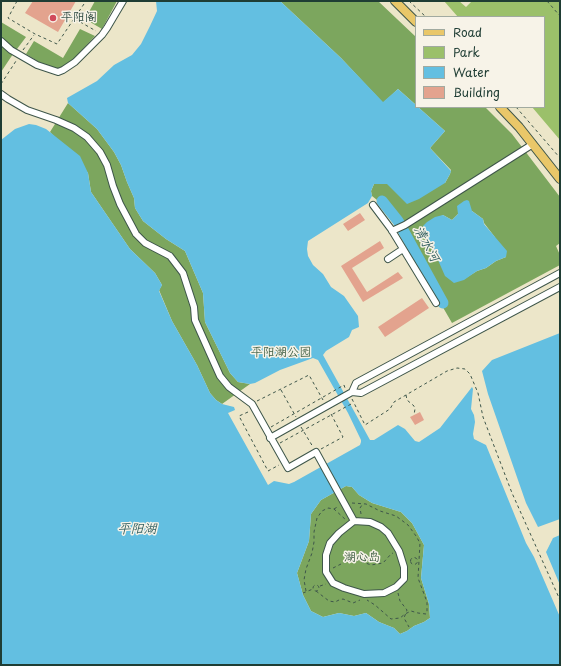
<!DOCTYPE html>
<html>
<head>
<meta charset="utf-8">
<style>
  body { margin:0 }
  #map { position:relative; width:561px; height:666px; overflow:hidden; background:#ece6c9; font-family:"Playpen Sans",sans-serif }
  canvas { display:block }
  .frame { position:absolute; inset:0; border:2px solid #1f3d34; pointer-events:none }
  .legend { position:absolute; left:415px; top:16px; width:130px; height:92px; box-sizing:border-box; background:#f7f3e8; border:1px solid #a1aaa0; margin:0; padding:5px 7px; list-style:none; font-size:12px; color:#1f3d34 }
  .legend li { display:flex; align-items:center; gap:8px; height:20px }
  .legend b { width:20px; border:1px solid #a1aaa0 }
</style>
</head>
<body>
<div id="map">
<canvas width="561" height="666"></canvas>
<div class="frame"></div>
<ul class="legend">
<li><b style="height:5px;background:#e9c769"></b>Road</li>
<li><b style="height:11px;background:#9bc06a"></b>Park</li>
<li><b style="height:11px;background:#63bfe1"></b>Water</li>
<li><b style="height:11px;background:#e3a38e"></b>Building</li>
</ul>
</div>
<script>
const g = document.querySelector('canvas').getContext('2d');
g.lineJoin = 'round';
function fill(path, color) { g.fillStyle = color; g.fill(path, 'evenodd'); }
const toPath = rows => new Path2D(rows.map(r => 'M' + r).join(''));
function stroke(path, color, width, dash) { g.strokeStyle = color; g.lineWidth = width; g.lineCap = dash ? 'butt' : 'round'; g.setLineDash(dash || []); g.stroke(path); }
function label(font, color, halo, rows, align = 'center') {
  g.font = font + ' "Playpen Sans","LXGW WenKai TC",sans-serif'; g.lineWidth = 3; g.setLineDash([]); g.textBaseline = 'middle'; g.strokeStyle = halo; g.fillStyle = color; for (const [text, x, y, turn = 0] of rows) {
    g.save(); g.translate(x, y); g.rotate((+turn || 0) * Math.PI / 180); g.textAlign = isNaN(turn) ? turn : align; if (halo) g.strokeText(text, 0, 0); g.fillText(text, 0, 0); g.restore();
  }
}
fill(toPath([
  [444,1,459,1,466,7,472,1,560,1,560,140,532,107,544,107,544,17,458,17]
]), '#9bc06a');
fill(toPath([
  [95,1,117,1,102,29,85,19],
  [280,1,378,1,416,37,416,105,398,89,383,103,341,58],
  [1,22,26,37,11,57,1,72],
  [80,29,95,36,68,65,59,69,44,65,26,54,34,41,63,58],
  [68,103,97,129,114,152,121,165,127,182,134,198,135,208,143,221,166,239,185,251,203,293,205,322,230,373,238,382,250,384,222,404,216,400,210,393,197,365,172,321,159,290,162,285,155,273,130,249,91,192,88,173,50,132],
  [418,107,485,107,512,134,560,197,560,243,556,246,560,255,560,265,452,323,400,233,377,200,372,196,371,191,374,184,445,183,450,174,451,170,430,148,445,131],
  [472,211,483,219,484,223,494,236,506,257,496,261,486,268,477,271,464,279,433,249,423,227,443,215,452,220,458,214],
  [346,486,352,487,359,495,372,503,401,512,412,523,424,545,421,578,429,604,430,618,424,622,414,626,407,631,400,634,394,628,379,622,366,613,354,616,339,613,323,617,311,611,303,595,297,573,309,541,311,514,321,500]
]), '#7ca65e');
fill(toPath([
  [156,1,280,1,341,58,383,102,398,89,416,105,416,107,418,107,445,131,430,148,451,171,450,174,445,183,419,199,407,204,387,184,374,184,371,191,372,196,368,203,308,241,307,249,308,256,313,265,323,274,331,287,344,296,358,316,359,327,352,330,349,337,326,351,323,355,370,440,374,440,398,425,405,429,415,441,419,442,440,428,472,387,473,389,471,409,474,415,475,422,473,434,474,439,486,445,526,543,534,557,560,617,560,665,1,665,1,140,15,129,29,124,36,125,46,129,80,156,88,173,91,192,130,249,155,273,162,285,159,291,172,321,197,365,210,393,216,400,222,404,234,407,235,410,228,413,268,485,274,481,289,484,294,482,360,445,361,442,361,440,348,413,318,360,313,358,280,370,255,383,250,384,238,382,230,373,205,322,203,293,185,251,166,239,143,221,135,208,134,198,127,182,121,165,114,152,97,129,68,103,67,98,97,81,114,65,132,55,141,44,150,26,157,11],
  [346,486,352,487,359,495,372,503,401,512,412,523,424,545,421,578,429,604,430,618,424,622,414,626,407,631,400,634,394,628,379,622,366,613,354,616,339,613,323,617,311,611,303,595,297,573,309,541,311,514,321,500],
  [467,200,469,201,472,211,483,219,484,224,507,251,506,257,496,261,486,268,477,271,464,280,454,283,445,276,423,226,427,222,435,217,443,215,452,220,458,214,457,206,464,201],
  [560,333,560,519,538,527,526,503,488,394,482,371,492,360],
  [560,535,560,585,546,552,553,538]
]), '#63bfe1');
stroke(toPath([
  [382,201,398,221,443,303]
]), '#63bfe1', 11);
fill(toPath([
  [33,1,76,1,58,32,25,13],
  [360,213,365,220,348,231,343,224],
  [380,241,384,248,352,268,367,292,398,272,403,278,363,302,341,266],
  [422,298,429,308,385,337,378,327],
  [420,412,424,420,415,425,410,417]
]), '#e3a38e');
const minor = toPath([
  [1,41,11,50,37,65,58,72,63,70,75,62,102,35,107,28,123,1],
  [1,94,8,99,27,110,56,120,74,128,87,137,100,152,107,165,113,186,120,204,136,234,145,243,170,256,183,273,194,307,195,320,220,376,229,387,252,404,288,468,316,452,354,521,370,522,381,527,388,533,399,551,404,567,404,579,396,587,384,593,364,594,344,588,333,583,326,572,326,555,330,543,339,533,354,521],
  [373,205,391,229,436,303],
  [392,231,405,225,533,144],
  [388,259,403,249],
  [352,392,361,393,560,287],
  [270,438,352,392,356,383,560,273]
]);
const major = toPath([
  [395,1,416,22],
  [500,107,519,127,560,179]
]);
stroke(minor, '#3e564a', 8);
stroke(major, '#3e564a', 10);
stroke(toPath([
  [17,1,8,18,35,34,57,44,86,1],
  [409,1,426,17],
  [547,1,560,16],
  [75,19,96,31],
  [23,50,34,35],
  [1,84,16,61],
  [516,107,560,158],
  [281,390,296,417],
  [406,395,407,400,414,406,415,409,414,415],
  [352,399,365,425,390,409,394,402,447,371,457,368,465,369,470,374,478,393,483,417,512,493,560,600],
  [257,401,309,375,323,400],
  [248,412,239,416,268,471,279,465],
  [271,427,344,385,345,388],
  [301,427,313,447],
  [280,443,353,403],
  [321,449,343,437,330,412],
  [352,503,366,504,380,511,396,516,408,525,416,536,420,543,418,578,427,602,427,612,426,614,418,613,411,611,405,614,400,618,391,619,375,605,367,600],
  [334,509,339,506],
  [361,514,360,508,362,505],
  '410.5 561a3.5 3.5 0 1 1 7 0a3.5 3.5 0 1 1-7 0Z',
  [333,568,347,561,356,560,363,562,371,565,383,563,391,554,393,553],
  '313 588a3 3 0 1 1 6 0a3 3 0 1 1-6 0Z',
  [320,586,326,584],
  [306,591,304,580,306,569,312,553,314,542,314,532,317,518,322,511,328,508,334,509,346,520],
  [316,591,329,601,335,602,339,600,343,599,353,603,360,600],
  [303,593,313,589],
  [398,593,400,601,407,610,404,618,409,627]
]), '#3e564a', 1, [3, 3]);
stroke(minor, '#fff', 6);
stroke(major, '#e9c769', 8);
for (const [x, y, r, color] of [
  [53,18,4,"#d1495b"]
]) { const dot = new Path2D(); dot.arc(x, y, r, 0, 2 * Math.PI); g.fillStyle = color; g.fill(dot); stroke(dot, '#f7f3e8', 1.5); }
label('12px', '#1f3d34', '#f7f3e8', [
  ["平阳阁",61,18]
], 'left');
label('12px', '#3e5e42', '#f7f3e8', [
  ["平阳湖公园",281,353],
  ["湖心岛",362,558]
]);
label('italic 13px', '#305e5f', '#f7f3e8', [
  ["清水河",426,244,61],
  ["平阳湖",137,529]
]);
</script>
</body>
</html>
